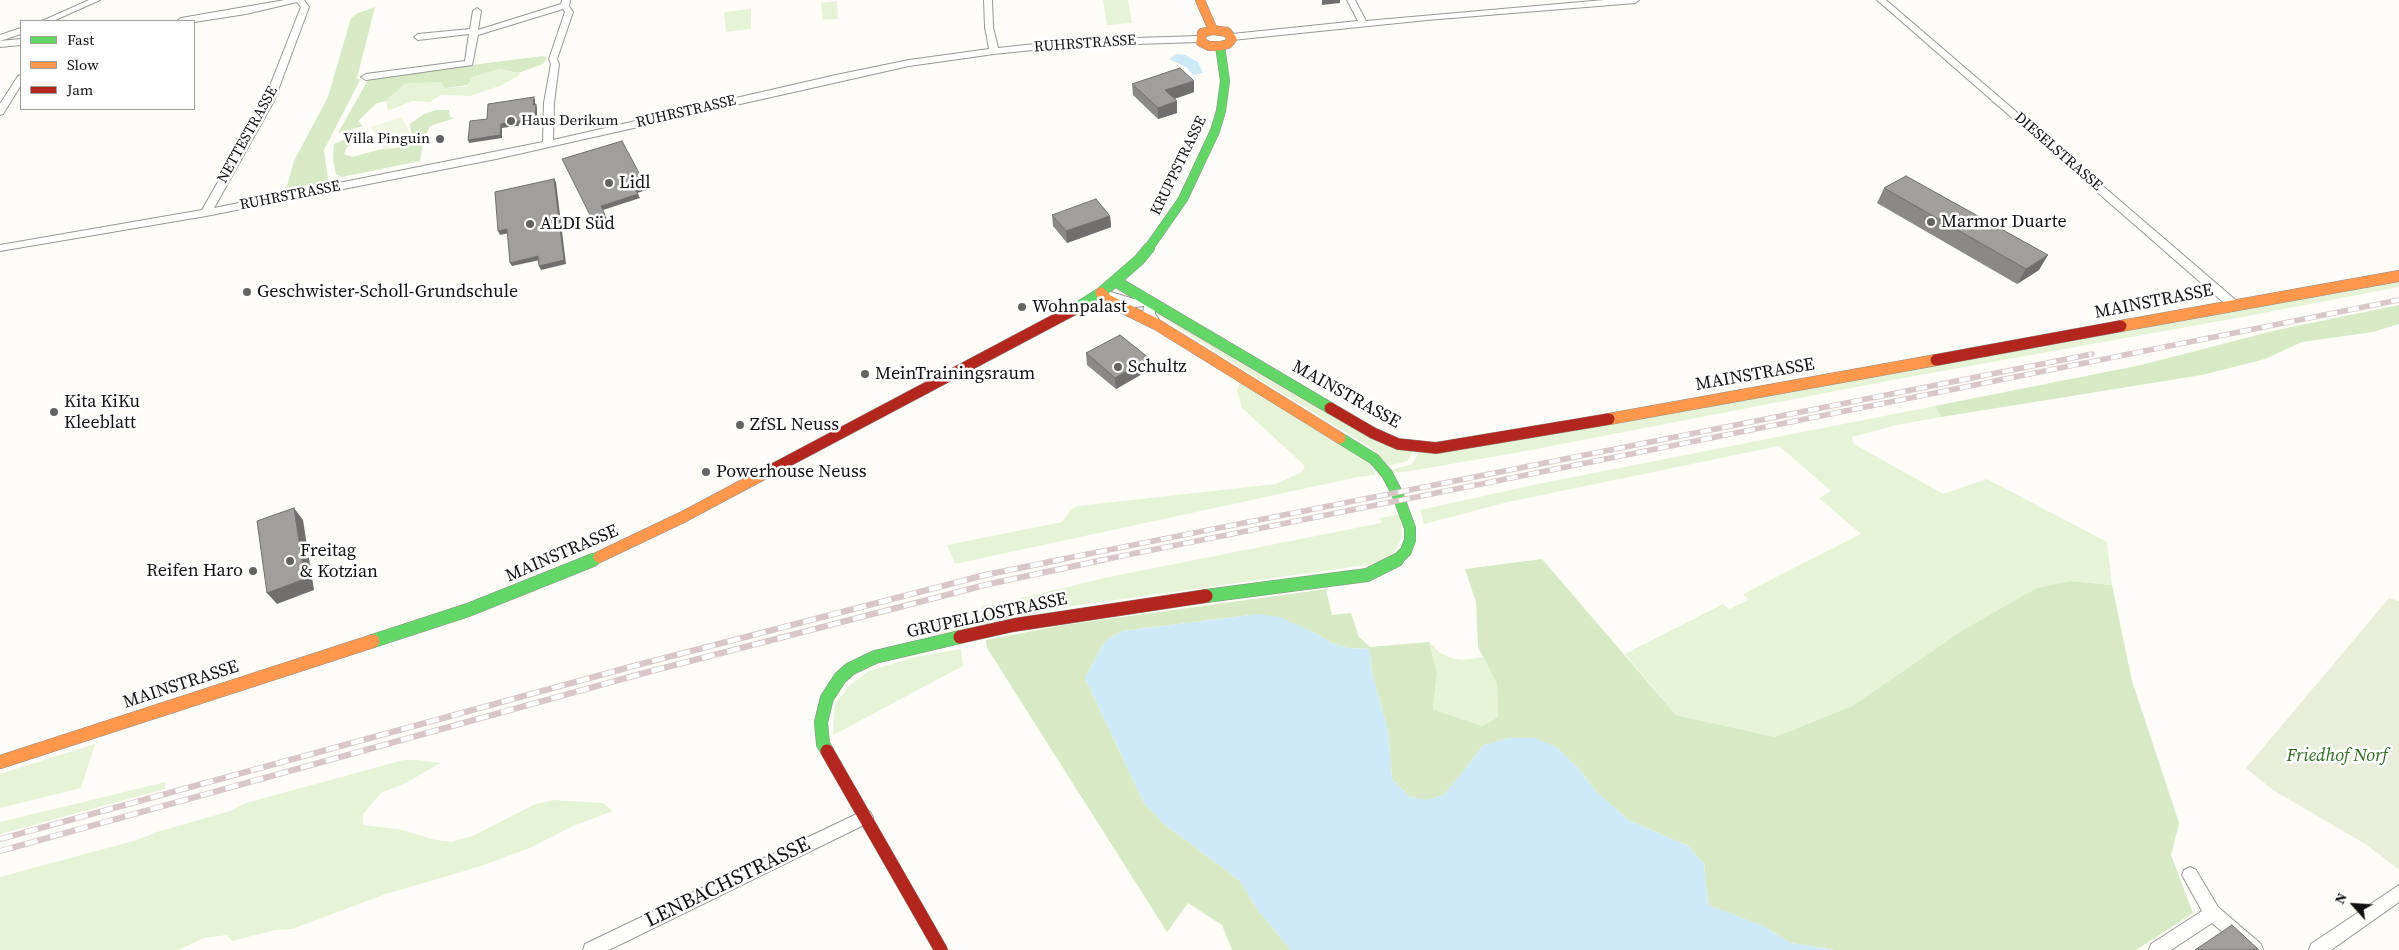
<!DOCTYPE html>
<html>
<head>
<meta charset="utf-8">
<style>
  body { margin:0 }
  #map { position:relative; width:2399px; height:950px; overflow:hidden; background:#fdfcf7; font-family:"Source Serif 4",serif }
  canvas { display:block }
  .legend { position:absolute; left:20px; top:20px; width:175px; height:90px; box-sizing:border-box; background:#fff; border:1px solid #a0a0a0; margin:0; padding:6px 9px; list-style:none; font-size:15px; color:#111 }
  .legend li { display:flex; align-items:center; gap:10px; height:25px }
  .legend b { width:25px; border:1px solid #a0a0a0 }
  .north { position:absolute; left:2329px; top:880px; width:50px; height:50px; -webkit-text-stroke:4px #fff; paint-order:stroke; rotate:296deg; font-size:14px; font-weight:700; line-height:20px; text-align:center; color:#111 }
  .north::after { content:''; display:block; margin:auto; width:18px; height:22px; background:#111; clip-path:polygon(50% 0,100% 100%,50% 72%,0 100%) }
</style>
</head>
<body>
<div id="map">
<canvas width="2399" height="950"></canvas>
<ul class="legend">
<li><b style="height:6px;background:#63d668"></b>Fast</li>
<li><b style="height:6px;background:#ff974d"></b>Slow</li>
<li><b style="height:6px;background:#b3261e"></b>Jam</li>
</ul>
<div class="north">N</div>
</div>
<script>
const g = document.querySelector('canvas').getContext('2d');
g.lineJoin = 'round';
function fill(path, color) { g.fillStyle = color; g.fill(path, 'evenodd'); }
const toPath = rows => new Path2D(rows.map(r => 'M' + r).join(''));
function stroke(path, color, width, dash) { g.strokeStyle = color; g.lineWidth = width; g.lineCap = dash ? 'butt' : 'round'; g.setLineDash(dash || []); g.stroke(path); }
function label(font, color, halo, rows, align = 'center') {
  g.font = font + ' "Source Serif 4",serif'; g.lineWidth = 5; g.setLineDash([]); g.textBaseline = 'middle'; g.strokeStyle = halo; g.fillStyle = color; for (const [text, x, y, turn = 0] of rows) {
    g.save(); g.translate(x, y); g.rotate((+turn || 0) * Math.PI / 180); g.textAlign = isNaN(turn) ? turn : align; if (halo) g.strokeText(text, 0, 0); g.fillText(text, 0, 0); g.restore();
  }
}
fill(toPath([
  [1103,0,1128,0,1132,23,1107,25],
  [837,1,838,19,823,20,821,3],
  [751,9,751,29,726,32,724,12],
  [500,69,521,74,502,85,470,96,441,95,430,102,412,101,388,111,386,101,406,83,441,81,445,88,468,86,472,77],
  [2399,281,2399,287,2242,317,1898,379,1515,453,1410,471,1393,473,1391,470,1412,464,1419,452],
  [1156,311,1413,451,1408,461,1388,466,1370,447,1249,373,1155,313],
  [1240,382,1368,461,1376,475,1358,477,955,564,947,545,1062,522,1071,510,1078,506,1276,484,1302,472,1305,466,1242,408,1237,391],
  [1935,406,1941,417,1897,425,1852,437,1854,444,1943,494,1987,479,2107,542,2112,585,2070,581,2037,589,1963,630,1852,706,1775,737,1676,715,1625,654,1723,604,1729,609,1748,600,1743,594,1861,534,1819,498,1831,491,1779,446,1508,502,1424,524,1420,510,1538,484],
  [1400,514,1402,536,1398,546,1391,555,1374,564,1065,607,937,635,938,629,983,620,981,606,993,605,1104,578,1381,523,1380,518],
  [1429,642,1440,653,1451,658,1463,660,1483,657,1497,684,1498,717,1482,726,1433,709,1437,672],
  [961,649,963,666,833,735,834,710,837,701,850,685,869,671,915,657],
  [95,744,81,788,0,808,0,774],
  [404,760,418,760,440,763,408,782,381,793,363,814,363,825,398,829,436,840,451,842,473,836,533,805,553,800,603,803,613,811,573,826,532,847,481,866,386,894,292,929,275,930,232,941,227,935,204,938,178,950,0,950,0,877,137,840,157,832,230,811,246,803],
  [166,782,165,789,0,834,0,822]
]), '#e7f3d7');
fill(toPath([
  [375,7,357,78,360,80,324,150,328,179,325,182,286,189,294,161,328,97,351,18,358,13],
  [543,56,547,58,543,64,518,73,500,69,472,77,468,85,445,88,441,82,406,83,386,101,377,103,358,121,363,126,338,133,369,78],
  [436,110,449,110,450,117,455,118,430,126,423,142,420,161,342,177,336,174,333,159,334,144,353,136,361,139,347,147,344,154,352,157,378,150,402,147,414,142,418,136,411,133,410,124,424,114],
  [2399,305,2399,324,2373,332,2302,342,2265,359,2202,375,1941,417,1935,406,2141,365,2277,330],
  [1542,559,1676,715,1775,737,1852,706,1963,630,2037,588,2070,581,2112,585,2132,681,2179,823,2171,855,2193,913,2136,950,1835,950,1791,943,1763,926,1708,905,1704,864,1688,846,1628,820,1596,791,1578,768,1556,747,1534,739,1509,738,1484,745,1444,795,1427,800,1410,797,1392,779,1388,731,1372,673,1369,649,1348,648,1334,644,1313,632,1259,614,1123,631,1106,640,1085,678,1144,803,1163,823,1239,880,1260,913,1291,950,1232,950,1222,925,1188,903,1167,932,987,648,986,640,1064,625,1326,589,1332,615,1351,613,1359,637,1370,647,1429,642,1437,672,1433,709,1482,726,1498,717,1497,684,1478,647,1476,602,1465,569]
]), '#d8eac5');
fill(toPath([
  [2389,598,2399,601,2399,870,2367,845,2273,790,2246,768]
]), '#e9eedb');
fill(toPath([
  [401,117,414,139,384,149,371,127]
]), '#f0f6e1');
fill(toPath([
  [1177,54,1185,55,1198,62,1203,73,1193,75,1186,67,1169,59],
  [1259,614,1279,617,1313,632,1334,644,1348,648,1369,649,1372,673,1388,731,1392,779,1410,797,1427,800,1444,795,1484,745,1509,738,1534,738,1556,747,1578,768,1596,791,1628,820,1688,846,1704,864,1708,905,1763,926,1791,943,1835,950,1291,950,1260,913,1239,880,1163,823,1144,803,1085,678,1106,640,1123,631]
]), '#cde8f7');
const street = toPath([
  [89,0,100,0,53,21,42,21,89,0],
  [285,0,304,0,309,7,274,101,214,208,543,142,544,103,551,64,549,59,565,12,563,9,478,35,472,65,366,80,361,77,366,74,465,61,469,34,418,40,414,37,418,34,470,29,473,11,477,8,481,11,478,30,561,4,562,0,570,0,569,6,573,12,557,59,559,64,554,103,553,140,836,75,909,60,989,49,985,27,984,0,992,0,993,27,998,48,1072,40,1199,36,1203,39,1199,42,1072,46,994,54,909,66,496,159,206,216,0,251,0,245,202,210,264,101,301,7,297,2,246,14,194,22,177,21,181,18,285,0],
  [1347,0,1355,0,1366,21,1604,0,1639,0,1635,3,1427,20,1232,40,1228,37,1232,34,1358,21,1347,0],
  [1877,0,1886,0,2238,302,2240,305,2238,308,2230,308,1877,0],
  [21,28,21,34,0,41,0,35,21,28],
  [21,39,21,45,0,47,0,41,21,39],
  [21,75,21,85,3,114,0,115,0,104,18,76,21,75],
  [1101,289,1134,299,1154,299,1155,314,1162,324,1156,328,1152,327,1143,314,1144,306,1134,307,1097,296,1096,293,1101,289],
  [865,810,870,812,873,817,870,822,609,950,583,950,585,944,865,810],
  [2190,867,2196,870,2218,907,2261,944,2263,950,2243,950,2212,923,2171,950,2149,950,2151,944,2202,911,2182,875,2184,870,2190,867],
  [2399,885,2399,902,2331,950,2309,950,2311,944,2399,885]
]);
const fastFar2 = toPath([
  [1148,249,1183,199,1215,131,1221,111,1225,81,1220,46]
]);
const fastFar1 = toPath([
  [1115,281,1330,408],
  [1077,308,1101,293,1139,260,1149,248],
  [1340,438,1374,459,1387,474,1397,493,1410,528,1410,540,1406,551,1396,561],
  [591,561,599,557]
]);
const fast = toPath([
  [1206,596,1367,575,1397,560],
  [373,641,468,610,593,560],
  [827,751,823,744,821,722,827,698,840,678,850,669,875,657,960,637]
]);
const slowFar2 = toPath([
  [1200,0,1213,30],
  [1213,30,1227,32,1232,39,1228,44,1220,46,1209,46,1201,42,1202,33,1213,30]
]);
const slowFar1 = toPath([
  [1101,293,1107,300,1156,324,1340,438],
  [2121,326,2399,276],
  [1609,419,1936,360],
  [599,557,683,517,775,468]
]);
const slow = toPath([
  [0,762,373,641]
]);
const jamFar1 = toPath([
  [1936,360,2121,326],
  [1330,408,1373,433,1398,444,1436,448,1609,419],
  [775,468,1077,308]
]);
const jam = toPath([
  [960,637,1014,625,1206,596],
  [827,751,941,950]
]);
stroke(street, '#979795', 2);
stroke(fastFar2, '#8e8d8b', 10);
stroke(fastFar1, '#8e8d8b', 12);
stroke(fast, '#8e8d8b', 14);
stroke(slowFar2, '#8e8d8b', 10);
stroke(slowFar1, '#8e8d8b', 12);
stroke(slow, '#8e8d8b', 14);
stroke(jamFar1, '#8e8d8b', 12);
stroke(jam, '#8e8d8b', 14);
fill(street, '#fffffe');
stroke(fastFar2, '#63d668', 9);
stroke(fastFar1, '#63d668', 11);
stroke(fast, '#63d668', 13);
stroke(slowFar2, '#ff974d', 9);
stroke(slowFar1, '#ff974d', 11);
stroke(slow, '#ff974d', 13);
stroke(jamFar1, '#b3261e', 11);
stroke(jam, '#b3261e', 13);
const railFar1 = toPath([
  [1053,561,2092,354],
  [1097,561,2399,300]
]);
const rail = toPath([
  [0,839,641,664,985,575,1059,560],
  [0,851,644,673,989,584,1103,560]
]);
stroke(railFar1, '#d9c6c7', 5.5);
stroke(rail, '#d9c6c7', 6);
stroke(railFar1, '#fff', 4, [11]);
stroke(rail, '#fff', 4.5, [13]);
fill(toPath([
  [1132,84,1194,92,1174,99,1177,113,1158,119,1133,95],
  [1884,188,2039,270,2017,284,1877,203],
  [1052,215,1110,216,1111,227,1067,243,1053,226],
  [1086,353,1149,370,1116,389,1087,365]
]), '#8a8986');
fill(toPath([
  [1322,0,1340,0,1340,3,1322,5],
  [1194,81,1194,92,1166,102,1165,90],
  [534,97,535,100,535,108,533,105],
  [1177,101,1177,113,1158,119,1158,108],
  [536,104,537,108,537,123,502,128,502,138,469,143,468,140,501,124],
  [554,179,556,182,566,264,541,270,539,266],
  [646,186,647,190,637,193,635,189],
  [638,194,640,198,603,210,601,206],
  [605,215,607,219,593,223,592,219],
  [1110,216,1111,227,1067,243,1066,231],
  [507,229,509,233,500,235,498,231],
  [2048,255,2039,270,2017,284,2026,269],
  [538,256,540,260,512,266,510,263],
  [1149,358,1149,370,1116,389,1115,378],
  [294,508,303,520,314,590,277,604,267,593]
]), '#716f6d');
const building = toPath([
  [1180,68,1194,81,1165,90,1177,101,1158,108,1132,84,1180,68],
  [534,97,533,105,536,104,535,119,501,124,500,135,468,140,470,121,487,119,488,104,534,97],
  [622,141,646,186,635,189,638,194,601,206,605,215,592,219,562,159,622,141],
  [1906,176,2048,255,2026,269,1884,188,1906,176],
  [554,179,564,260,539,266,538,256,510,263,507,229,498,231,495,192,554,179],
  [1096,199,1110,216,1066,231,1052,215,1096,199],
  [1120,335,1149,358,1115,378,1086,353,1120,335],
  [294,508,305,579,267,593,257,521,294,508],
  [2232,925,2259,950,2195,950,2232,925]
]);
fill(building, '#a19f9c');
stroke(building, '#716f6d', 1);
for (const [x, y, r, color] of [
  [511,121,5,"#646362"],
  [440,139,5,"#646362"],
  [609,183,5,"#646362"],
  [1931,222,5,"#646362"],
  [530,224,5,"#646362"],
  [247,292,5,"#646362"],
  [1022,307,5,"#646362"],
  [1118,367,5,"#646362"],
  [865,374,5,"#646362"],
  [54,412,5,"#646362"],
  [740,425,5,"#646362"],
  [706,472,5,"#646362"],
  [290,561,5,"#646362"],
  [253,571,5,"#646362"]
]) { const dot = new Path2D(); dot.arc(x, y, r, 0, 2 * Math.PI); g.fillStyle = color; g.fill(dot); stroke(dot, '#fff', 2); }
label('15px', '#111', '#fff', [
  ["RUHRSTRASSE",1085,44,-4],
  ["RUHRSTRASSE",686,112,-13],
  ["NETTESTRASSE",248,135,-61],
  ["DIESELSTRASSE",2058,152,41],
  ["KRUPPSTRASSE",1179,166,-64],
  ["RUHRSTRASSE",290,196,-11]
]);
label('15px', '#111', '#fff', [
  ["Haus Derikum",521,121],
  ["Villa Pinguin",430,139,"right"]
], 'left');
label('18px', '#111', '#fff', [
  ["Lidl",619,183],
  ["Marmor Duarte",1941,222],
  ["ALDI Süd",540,224],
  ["Geschwister-Scholl-Grundschule",257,292],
  ["Wohnpalast",1032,307],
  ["Schultz",1128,367],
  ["MeinTrainingsraum",875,374],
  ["Kita KiKu",64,402],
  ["Kleeblatt",64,423],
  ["ZfSL Neuss",750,425],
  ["Powerhouse Neuss",716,472],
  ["Freitag",300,551],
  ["& Kotzian",300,572],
  ["Reifen Haro",243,571,"right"]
], 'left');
label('18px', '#111', '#fff', [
  ["MAINSTRASSE",2154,302,-11],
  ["MAINSTRASSE",1755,375,-10],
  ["MAINSTRASSE",1346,395,29],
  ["MAINSTRASSE",562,554,-23],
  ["GRUPELLOSTRASSE",987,616,-12],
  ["MAINSTRASSE",181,685,-18]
]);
label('italic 18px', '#2f6b1f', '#fff', [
  ["Friedhof Norf",2337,756]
]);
label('21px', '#111', '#fff', [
  ["LENBACHSTRASSE",728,883,-26]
]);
</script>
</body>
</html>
